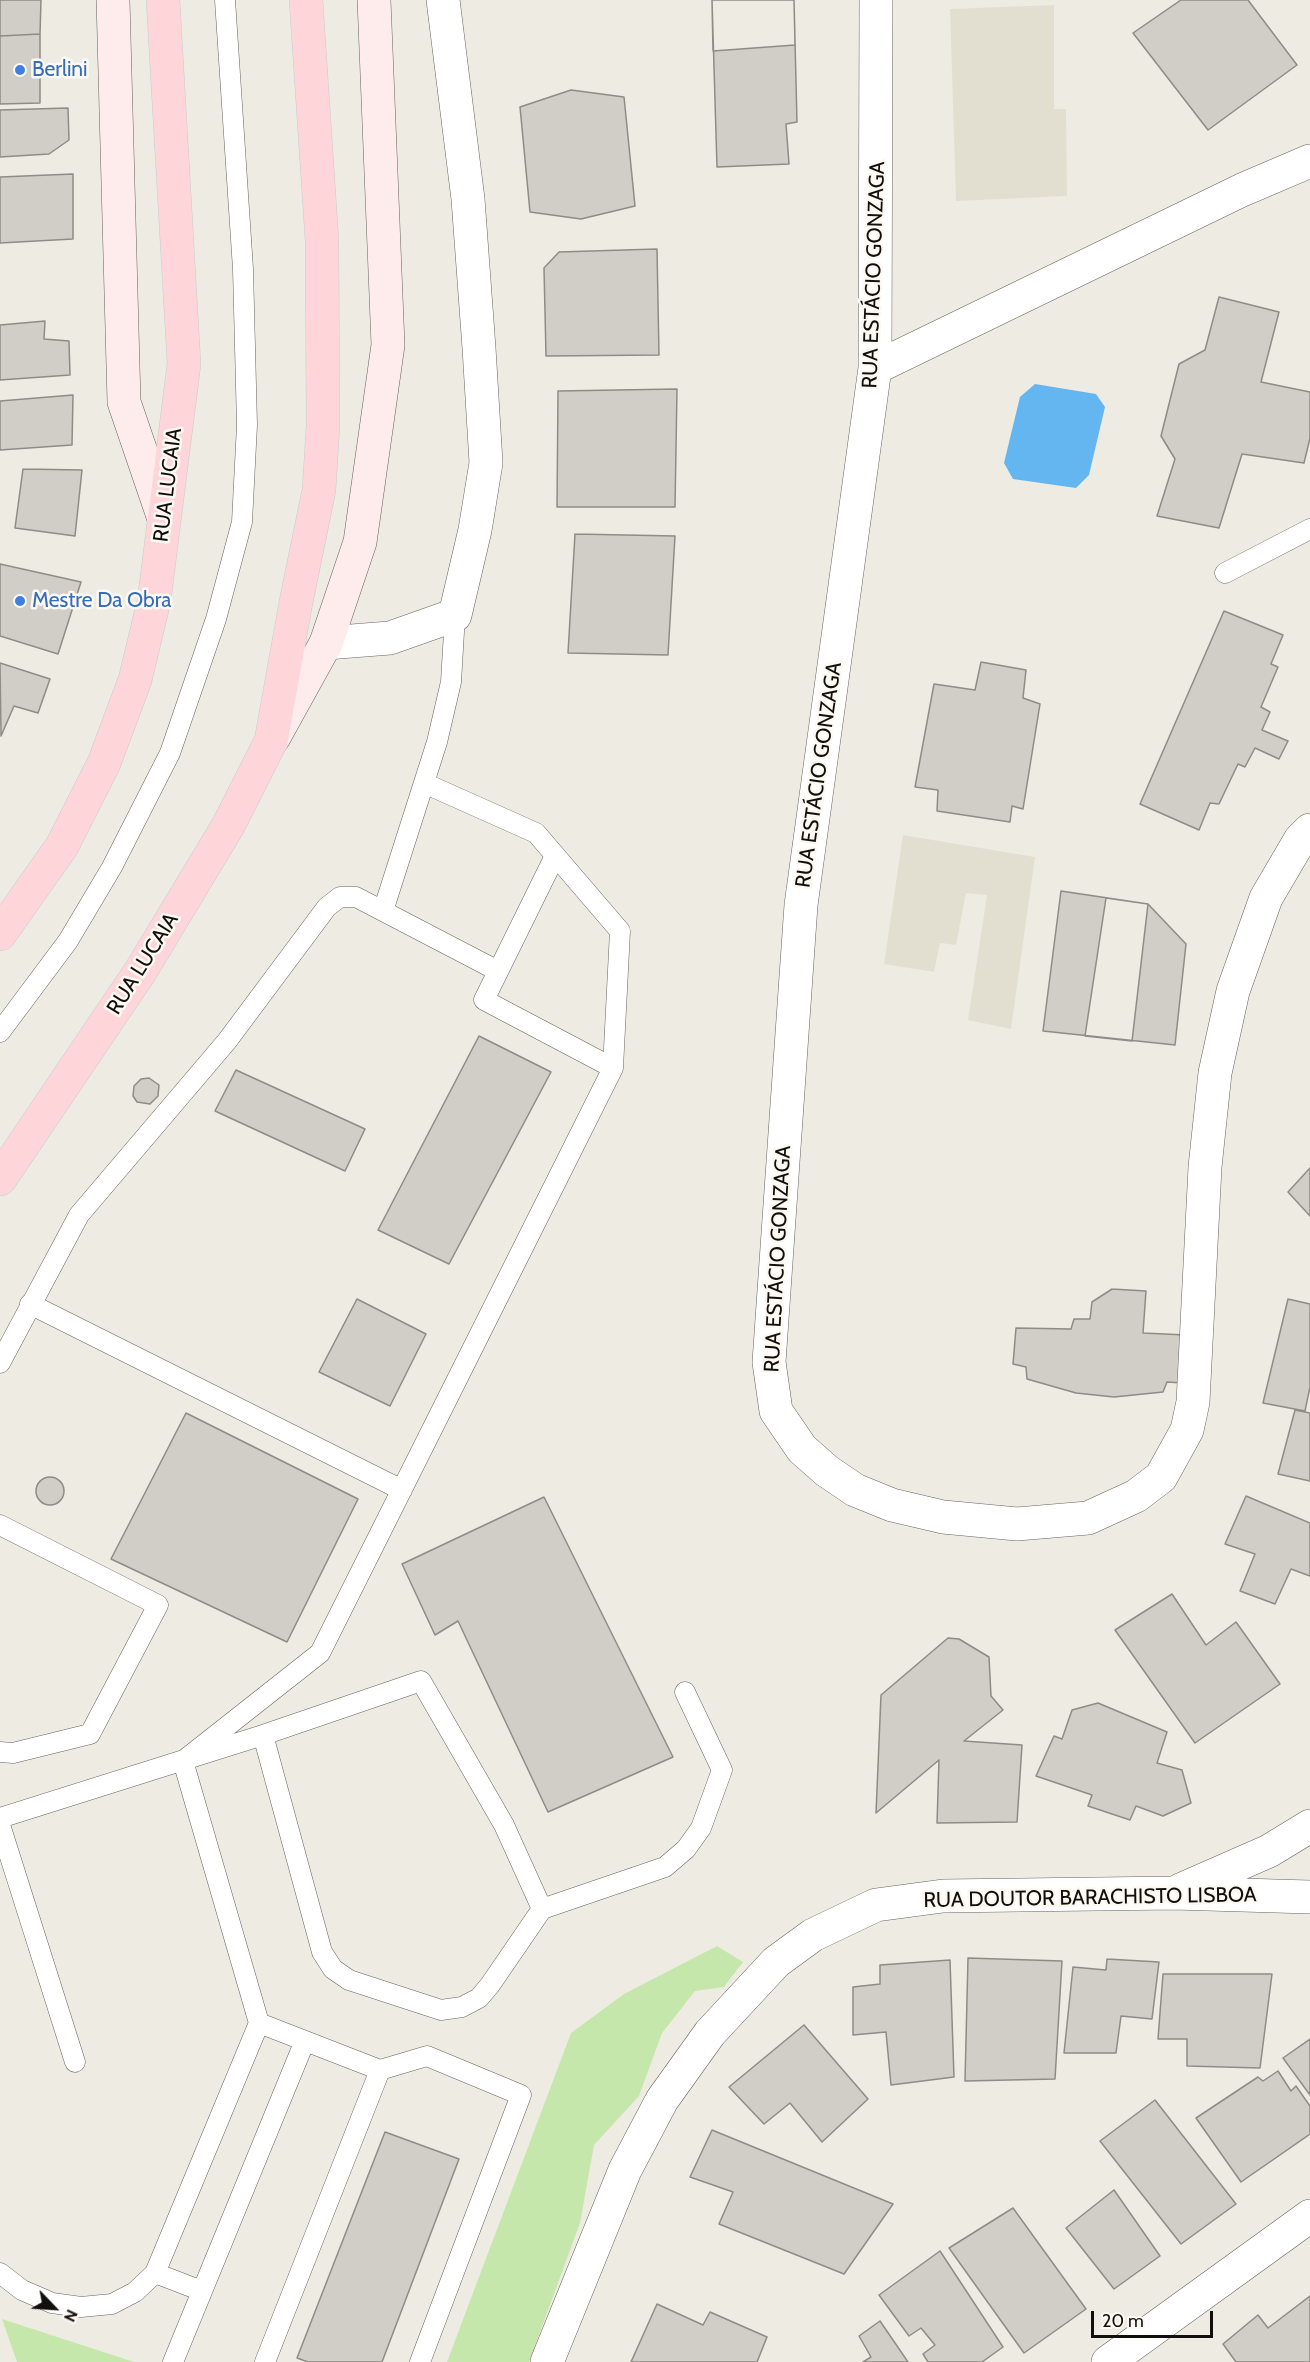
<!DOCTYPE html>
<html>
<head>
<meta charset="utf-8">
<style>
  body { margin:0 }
  #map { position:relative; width:1310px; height:2362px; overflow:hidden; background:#eeebe3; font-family:Cabin,sans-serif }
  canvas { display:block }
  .north { position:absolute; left:24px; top:2278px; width:60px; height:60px; -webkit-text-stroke:4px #fbf9f1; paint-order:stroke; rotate:115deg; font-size:16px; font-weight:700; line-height:24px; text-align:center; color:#100f0c }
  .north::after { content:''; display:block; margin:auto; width:21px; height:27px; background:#100f0c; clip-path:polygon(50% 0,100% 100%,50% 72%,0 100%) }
  .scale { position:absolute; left:1091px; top:2311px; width:122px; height:27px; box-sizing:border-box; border:3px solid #100f0c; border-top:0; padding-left:8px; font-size:18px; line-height:21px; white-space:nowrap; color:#100f0c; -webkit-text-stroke:4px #fbf9f1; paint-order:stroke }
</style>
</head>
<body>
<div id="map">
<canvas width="1310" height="2362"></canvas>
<div class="north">N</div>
<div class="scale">20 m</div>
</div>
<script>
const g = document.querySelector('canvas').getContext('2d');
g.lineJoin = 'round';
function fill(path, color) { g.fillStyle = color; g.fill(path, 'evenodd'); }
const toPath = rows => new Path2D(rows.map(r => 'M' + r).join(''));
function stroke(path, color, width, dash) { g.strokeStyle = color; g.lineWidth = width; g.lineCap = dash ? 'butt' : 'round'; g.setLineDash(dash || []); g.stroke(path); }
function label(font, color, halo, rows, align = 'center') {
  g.font = font + ' Cabin,sans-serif'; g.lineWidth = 5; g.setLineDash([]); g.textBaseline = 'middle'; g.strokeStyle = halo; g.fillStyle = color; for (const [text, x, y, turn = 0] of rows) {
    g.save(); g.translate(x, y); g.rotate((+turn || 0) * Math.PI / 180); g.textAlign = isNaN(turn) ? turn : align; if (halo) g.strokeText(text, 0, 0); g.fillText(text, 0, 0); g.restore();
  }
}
fill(toPath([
  [1054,5,1054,109,1066,109,1067,196,956,201,950,9],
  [903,835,1035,857,1011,1029,968,1020,987,895,966,893,956,945,940,943,934,972,884,964]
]), '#e3dfd0');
fill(toPath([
  [717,1946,743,1962,724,1987,695,1991,662,2033,639,2096,594,2145,580,2223,529,2362,447,2362,571,2033,624,1994],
  [2,2319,134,2362,17,2362]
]), '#c6e7ac');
fill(toPath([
  [1035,384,1096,394,1105,407,1089,475,1076,488,1013,479,1004,463,1020,397]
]), '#64b6f0');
const building = toPath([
  [0,0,41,0,40,34,0,36,0,0],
  [712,0,794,0,797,122,786,124,789,164,717,167,712,0],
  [712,0,794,0,795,45,713,51,712,0],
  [1181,0,1248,0,1297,65,1208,130,1133,33,1181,0],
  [40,34,40,103,0,104,0,36,40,34],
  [571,90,624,97,635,206,581,219,530,212,520,107,571,90],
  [68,108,69,140,49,154,0,157,0,110,68,108],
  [73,174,73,239,0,243,0,177,73,174],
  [657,249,659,355,546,356,544,268,559,252,657,249],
  [1219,297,1279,312,1261,382,1310,392,1310,438,1304,463,1242,454,1219,528,1157,516,1175,459,1161,436,1179,364,1205,350,1219,297],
  [45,321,44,339,69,341,70,375,0,380,0,325,45,321],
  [677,389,675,507,557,507,558,391,677,389],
  [73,395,72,445,0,450,0,401,73,395],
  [23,469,82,470,75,536,15,528,23,469],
  [575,534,675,536,668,655,568,653,575,534],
  [0,564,81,582,58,654,0,636,0,564],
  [1224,611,1283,635,1271,664,1278,667,1261,707,1270,712,1262,730,1288,741,1279,759,1255,748,1245,767,1238,764,1219,804,1210,803,1199,830,1140,804,1224,611],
  [981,662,1026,670,1023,698,1040,704,1023,809,1012,806,1010,822,937,811,938,790,915,787,934,684,975,690,981,662],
  [0,663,50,679,38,713,14,706,1,736,0,663],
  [1061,891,1148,904,1186,944,1175,1045,1043,1031,1061,891],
  [1106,898,1148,904,1132,1041,1085,1036,1106,898],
  [479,1036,551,1072,449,1264,378,1230,479,1036],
  [236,1070,365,1129,345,1171,215,1111,236,1070],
  [149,1078,159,1085,158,1096,150,1104,137,1102,133,1096,134,1086,141,1079,149,1078],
  [1310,1168,1310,1216,1288,1192,1310,1168],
  [1112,1289,1146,1291,1143,1333,1186,1335,1183,1383,1167,1382,1163,1392,1114,1397,1076,1393,1027,1379,1026,1367,1013,1364,1016,1328,1071,1329,1074,1319,1090,1319,1092,1302,1112,1289],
  [357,1299,426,1334,390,1406,319,1372,357,1299],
  [1288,1299,1310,1304,1310,1387,1305,1411,1263,1403,1288,1299],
  [1295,1410,1310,1413,1310,1481,1278,1474,1295,1410],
  [186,1413,358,1499,287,1642,111,1559,186,1413],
  '36 1491a14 14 0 1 1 28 0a14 14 0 1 1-28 0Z',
  [1246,1496,1310,1523,1310,1576,1291,1569,1275,1604,1240,1591,1255,1554,1225,1544,1246,1496],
  [544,1497,673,1757,548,1812,458,1621,435,1635,402,1564,544,1497],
  [1172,1594,1206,1645,1236,1622,1280,1684,1195,1743,1115,1630,1172,1594],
  [948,1638,959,1639,989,1657,991,1696,1003,1710,964,1741,1022,1745,1017,1822,937,1823,939,1760,876,1813,881,1695,948,1638],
  [1098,1703,1167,1732,1157,1763,1182,1770,1191,1803,1163,1816,1136,1806,1130,1820,1088,1806,1092,1795,1036,1776,1054,1736,1062,1739,1072,1710,1098,1703],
  [968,1958,1062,1961,1055,2079,965,2081,968,1958],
  [1107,1959,1159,1962,1152,2019,1121,2016,1116,2053,1064,2053,1073,1967,1106,1970,1107,1959],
  [950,1960,954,2077,891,2085,886,2032,853,2035,853,1987,880,1984,880,1965,950,1960],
  [1163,1974,1272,1974,1260,2068,1187,2066,1187,2039,1158,2039,1163,1974],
  [804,2025,868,2099,822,2142,790,2103,764,2124,729,2087,804,2025],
  [1310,2039,1310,2095,1283,2058,1310,2039],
  [1278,2071,1291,2091,1296,2086,1310,2106,1310,2134,1241,2182,1196,2118,1258,2077,1263,2081,1278,2071],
  [1155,2100,1236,2204,1181,2244,1100,2141,1155,2100],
  [712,2130,893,2204,844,2274,719,2224,733,2192,690,2177,712,2130],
  [385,2132,459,2159,382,2362,308,2362,297,2358,385,2132],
  [1114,2190,1160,2256,1114,2289,1066,2228,1114,2190],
  [1013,2208,1086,2309,1024,2353,949,2248,1013,2208],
  [940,2251,1003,2347,982,2362,928,2362,923,2354,935,2345,921,2328,909,2336,879,2295,940,2251],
  [1310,2296,1310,2362,1236,2362,1223,2344,1258,2315,1268,2328,1310,2296],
  [657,2304,703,2325,710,2312,767,2337,757,2362,631,2362,657,2304],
  [880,2321,908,2362,863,2362,871,2357,859,2336,880,2321]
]);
fill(building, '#d0cec7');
stroke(building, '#8e8c85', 1.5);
const service = toPath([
  [1225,573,1310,529],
  [424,783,536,833,620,931,613,1068],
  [383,911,437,742,451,682,455,615],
  [0,1032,68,941,112,867,170,753,216,619,242,522,247,425,243,269,225,0],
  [30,1304,402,1490],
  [0,1363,79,1215,227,1041,327,907,340,897,356,897,498,971],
  [0,1525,158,1605,90,1734,13,1753,0,1752],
  [263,1735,322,1952,333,1969,349,1980,441,2010,462,2007,479,1998,490,1985,542,1909],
  [183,1761,320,1653,613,1068,484,1000,555,856],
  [0,1818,263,1735,421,1681,504,1825,542,1909,665,1867,686,1849,701,1828,722,1770,685,1692],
  [0,1825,75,2062],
  [259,2023,380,2070,427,2056,521,2095,420,2362],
  [0,2273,22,2290,52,2303,81,2307,112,2304,135,2292,155,2273,259,2023,183,1761],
  [155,2273,202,2291],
  [173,2362,304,2043],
  [265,2362,380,2070]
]);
const minor = toPath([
  [876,0,875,368,801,905,769,1362,776,1411,802,1449,827,1471,855,1490,892,1505,943,1517,1017,1524,1088,1518,1136,1496,1161,1477,1187,1430,1193,1402,1205,1167,1215,1073,1233,991,1266,898,1300,840,1310,830],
  [875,368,1242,190,1310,161],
  [326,643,390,638,455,615,475,530,486,463,479,348,468,199,443,0],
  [1180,1890,1269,1851,1310,1826],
  [547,2362,625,2170,662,2100,710,2033,776,1962,813,1935,876,1905,943,1896,1173,1893,1310,1897],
  [1108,2362,1310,2216]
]);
const secondary = toPath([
  [113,0,124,402,163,516],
  [274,737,326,643,360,542,388,345,374,0]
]);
const primary = toPath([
  [0,934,62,846,104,763,135,680,154,601,184,364,163,0],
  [0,1179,140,972,228,826,271,741,296,602,319,490,323,426,322,241,306,0]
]);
stroke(service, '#66645d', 21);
stroke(minor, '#66645d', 34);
stroke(secondary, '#66645d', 34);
stroke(primary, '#cacaca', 34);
stroke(service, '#fff', 20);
stroke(minor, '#fff', 33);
stroke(secondary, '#feebec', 33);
stroke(primary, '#fed6da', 33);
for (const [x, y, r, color] of [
  [20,70,6,"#3f7fe0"],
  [20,601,6,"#3f7fe0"]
]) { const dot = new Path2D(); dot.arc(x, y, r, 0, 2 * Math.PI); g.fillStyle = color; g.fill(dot); stroke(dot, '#fbf9f1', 2); }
label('21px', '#366cbe', '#fbf9f1', [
  ["Berlini",32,70],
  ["Mestre Da Obra",32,601]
], 'left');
label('21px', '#100f0c', '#fbf9f1', [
  ["RUA ESTÁCIO GONZAGA",874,275,-88],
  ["RUA LUCAIA",168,485,-83],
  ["RUA ESTÁCIO GONZAGA",819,775,-82],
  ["RUA LUCAIA",143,964,-58],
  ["RUA ESTÁCIO GONZAGA",778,1259,-87],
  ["RUA DOUTOR BARACHISTO LISBOA",1090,1898,-1]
]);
</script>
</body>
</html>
